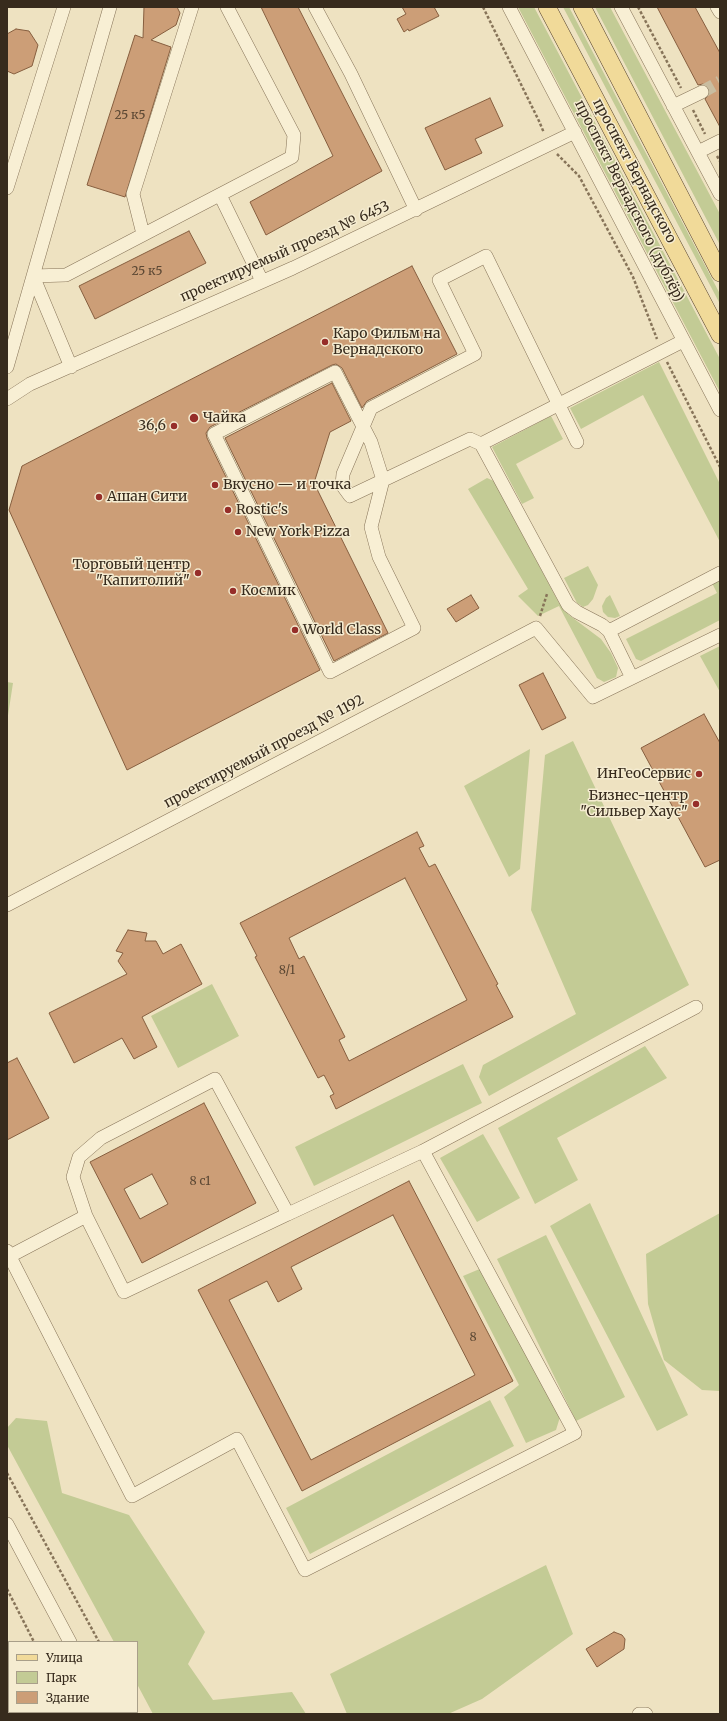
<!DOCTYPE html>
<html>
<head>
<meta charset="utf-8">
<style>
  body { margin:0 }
  #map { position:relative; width:727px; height:1721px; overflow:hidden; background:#eee2c1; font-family:Merriweather,serif }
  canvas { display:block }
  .frame { position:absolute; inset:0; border:8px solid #372b1d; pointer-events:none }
  .legend { position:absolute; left:8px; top:1641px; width:130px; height:72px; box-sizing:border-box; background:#f5ecd1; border:1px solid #a99f89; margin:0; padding:5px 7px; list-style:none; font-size:12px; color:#372b1d }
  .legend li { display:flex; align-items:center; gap:8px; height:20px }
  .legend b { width:20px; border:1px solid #a99f89 }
</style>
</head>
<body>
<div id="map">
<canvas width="727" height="1721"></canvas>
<div class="frame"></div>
<ul class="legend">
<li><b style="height:5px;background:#f1da99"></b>Улица</li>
<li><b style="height:11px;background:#c3cb95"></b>Парк</li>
<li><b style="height:11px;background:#cc9e77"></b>Здание</li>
</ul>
</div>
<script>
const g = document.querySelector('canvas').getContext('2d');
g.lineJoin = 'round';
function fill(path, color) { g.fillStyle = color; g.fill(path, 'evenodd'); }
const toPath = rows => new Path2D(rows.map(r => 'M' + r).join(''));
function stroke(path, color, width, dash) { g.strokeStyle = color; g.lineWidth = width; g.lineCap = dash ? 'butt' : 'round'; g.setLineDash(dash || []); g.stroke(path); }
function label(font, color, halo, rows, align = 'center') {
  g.font = font + ' Merriweather,serif'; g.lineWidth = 3; g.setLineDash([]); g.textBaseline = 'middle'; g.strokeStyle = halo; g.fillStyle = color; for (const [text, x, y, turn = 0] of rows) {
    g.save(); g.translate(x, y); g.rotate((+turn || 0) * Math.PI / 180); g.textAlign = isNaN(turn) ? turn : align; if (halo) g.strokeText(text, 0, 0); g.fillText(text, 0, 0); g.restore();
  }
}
fill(toPath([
  [518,7,534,7,720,359,720,392],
  [563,7,569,7,720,294,720,304],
  [595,7,610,7,720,214,720,245],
  [659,362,720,484,720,542,643,395,581,429,570,408],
  [551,416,563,439,516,464,534,498,522,504,492,447],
  [487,478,494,481,559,603,569,615,601,639,611,653,618,668,616,677,604,682,597,678,559,606,538,616,518,596,528,589,468,489],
  [588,566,598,585,593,599,588,605,583,607,577,603,564,578],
  [720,579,720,620,641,661,636,659,626,639,717,593,712,583],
  [610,595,620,616,615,618,608,617,603,612,602,606,606,598],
  [720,646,720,692,700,656],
  [7,682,13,683,7,722],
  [573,741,689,985,489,1096,479,1077,483,1065,576,1014,531,910,545,755],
  [530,749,520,869,509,877,464,786],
  [212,984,239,1036,178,1068,151,1016],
  [645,1046,667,1078,557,1138,578,1180,535,1204,498,1128],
  [463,1064,482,1103,314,1186,295,1147],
  [483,1134,520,1198,477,1222,440,1158],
  [590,1203,688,1415,657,1431,550,1226],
  [720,1213,720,1391,702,1390,664,1360,648,1304,646,1254],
  [546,1235,625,1397,576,1421,497,1259],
  [482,1268,560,1417,556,1430,526,1443,504,1397,519,1385,463,1276],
  [490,1400,514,1446,310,1554,286,1508],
  [16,1418,47,1421,62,1493,129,1515,205,1632,188,1664,213,1700,292,1692,306,1714,153,1714,137,1684,137,1642,114,1642,7,1445,7,1428],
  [546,1565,573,1634,482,1699,448,1714,347,1714,330,1674]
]), '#c3cb95');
const building = toPath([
  [144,7,177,7,180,13,176,25,151,40,171,47,125,197,87,185,135,35,143,38,144,7],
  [261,7,298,7,382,171,266,235,250,202,333,156,261,7],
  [402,7,434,7,439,16,409,31,408,29,404,32,397,19,406,14,402,7],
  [657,7,695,7,720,53,720,127,705,99,710,93,709,88,703,84,698,85,657,7],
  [16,29,29,31,38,45,32,66,14,74,7,71,7,34,16,29],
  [490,98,503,126,475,139,482,153,445,170,425,128,490,98],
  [189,231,206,263,95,319,79,286,189,231],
  [412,266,457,354,367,401,362,408,342,368,336,364,332,365,210,427,206,433,207,438,320,670,127,770,9,510,22,466,412,266],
  [332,383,351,421,330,432,314,483,388,633,334,661,225,438,332,383],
  [471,595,479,608,456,622,447,609,471,595],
  [543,673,566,718,542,730,519,685,543,673],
  [704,714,720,743,720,860,705,867,641,748,704,714],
  [417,832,424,846,419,848,429,867,435,864,498,984,496,985,513,1017,336,1109,330,1096,334,1094,324,1075,318,1078,255,957,257,956,240,923,417,832],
  [405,878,467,1000,349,1061,339,1040,345,1037,304,956,299,959,289,938,405,878],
  [128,930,147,933,145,941,156,941,163,954,181,944,202,984,142,1017,157,1047,134,1059,122,1038,74,1063,49,1013,127,974,118,961,123,953,116,951,128,930],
  [17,1058,49,1118,7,1140,7,1063,17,1058],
  [204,1103,256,1203,142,1263,90,1162,204,1103],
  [152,1174,168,1204,140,1219,124,1189,152,1174],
  [409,1181,513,1381,302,1491,198,1290,409,1181],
  [393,1215,475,1375,311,1460,229,1300,267,1281,278,1302,302,1289,291,1267,393,1215],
  [614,1632,622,1635,625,1639,624,1649,597,1667,586,1649,614,1632]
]);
fill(building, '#cc9e77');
stroke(building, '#865e3f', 1);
stroke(toPath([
  [702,92,720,82]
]), '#c9bda0', 13, [13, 6]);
const minor = toPath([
  [315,7,351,74,416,210],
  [509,7,720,410],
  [621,7,720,194],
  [717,7,720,12],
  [673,106,702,92],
  [698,152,720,141],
  [7,188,64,7],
  [220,195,262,281],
  [143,234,133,194,192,7],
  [7,367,110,7],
  [71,367,33,276,66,275,292,157,294,135,227,7],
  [335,372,371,442,383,480,371,527,379,557,414,628,330,672,214,434,335,372],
  [7,399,30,384,293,268,575,132],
  [577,442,486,256,439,280,475,354,371,408,343,474,342,485,350,496,470,439,481,444,568,605,577,612,602,625,609,631,632,678],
  [481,444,683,341],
  [609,631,720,573],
  [7,905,536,628,593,697,720,635],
  [288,1214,423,1151],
  [7,1251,132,1496,237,1439,305,1570,575,1433,423,1151,696,1007],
  [10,1256,86,1216,124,1292,288,1214,215,1079,101,1138,79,1157,73,1177,86,1216],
  [7,1524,70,1642],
  [107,1712,108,1714],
  [639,1714,646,1714]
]);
const major = toPath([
  [547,7,720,335],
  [582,7,720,273]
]);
stroke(minor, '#877459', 14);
stroke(major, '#55412d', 18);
stroke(toPath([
  [483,7,539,121,544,133],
  [638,7,681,88],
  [693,110,705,134],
  [557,154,579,176,633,277,657,339],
  [717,156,720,161],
  [667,362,720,467],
  [540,616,547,594],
  [7,1473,99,1642],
  [7,1589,34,1642],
  [71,1712,72,1714],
  [136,1712,137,1714]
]), '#877459', 2.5, [3, 2]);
stroke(minor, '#f8efd4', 13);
stroke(major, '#f1da99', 17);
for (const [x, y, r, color] of [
  [325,342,4,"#962e29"],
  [194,418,5,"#962e29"],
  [174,426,4,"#962e29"],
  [215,485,4,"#962e29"],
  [99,497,4,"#962e29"],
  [228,510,4,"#962e29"],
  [238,532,4,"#962e29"],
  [198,573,4,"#962e29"],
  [233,591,4,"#962e29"],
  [295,630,4,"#962e29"],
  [699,774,4,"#962e29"],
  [696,804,4,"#962e29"]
]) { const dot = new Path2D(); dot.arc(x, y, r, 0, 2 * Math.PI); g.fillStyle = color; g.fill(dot); stroke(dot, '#f5ecd1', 1.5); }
label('12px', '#5c4834', null, [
  ["25 к5",130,116],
  ["25 к5",147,272],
  ["8/1",287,971],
  ["8 с1",200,1182],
  ["8",473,1338]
]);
label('14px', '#372b1d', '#f5ecd1', [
  ["проспект Вернадского",634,171,62],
  ["проспект Вернадского (дублёр)",629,201,63],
  ["проектируемый проезд № 6453",285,252,-24],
  ["проектируемый проезд № 1192",264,752,-28]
]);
label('14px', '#372b1d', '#f5ecd1', [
  ["Каро Фильм на",333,334],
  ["Вернадского",333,350],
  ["Чайка",203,418],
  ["36,6",166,426,"right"],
  ["Вкусно — и точка",223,485],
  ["Ашан Сити",107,497],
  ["Rostic's",236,510],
  ["New York Pizza",246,532],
  ["Торговый центр",190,565,"right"],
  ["\"Капитолий\"",190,581,"right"],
  ["Космик",241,591],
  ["World Class",303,630],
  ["ИнГеоСервис",691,774,"right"],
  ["Бизнес-центр",688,796,"right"],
  ["\"Сильвер Хаус\"",688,812,"right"]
], 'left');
</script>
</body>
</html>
